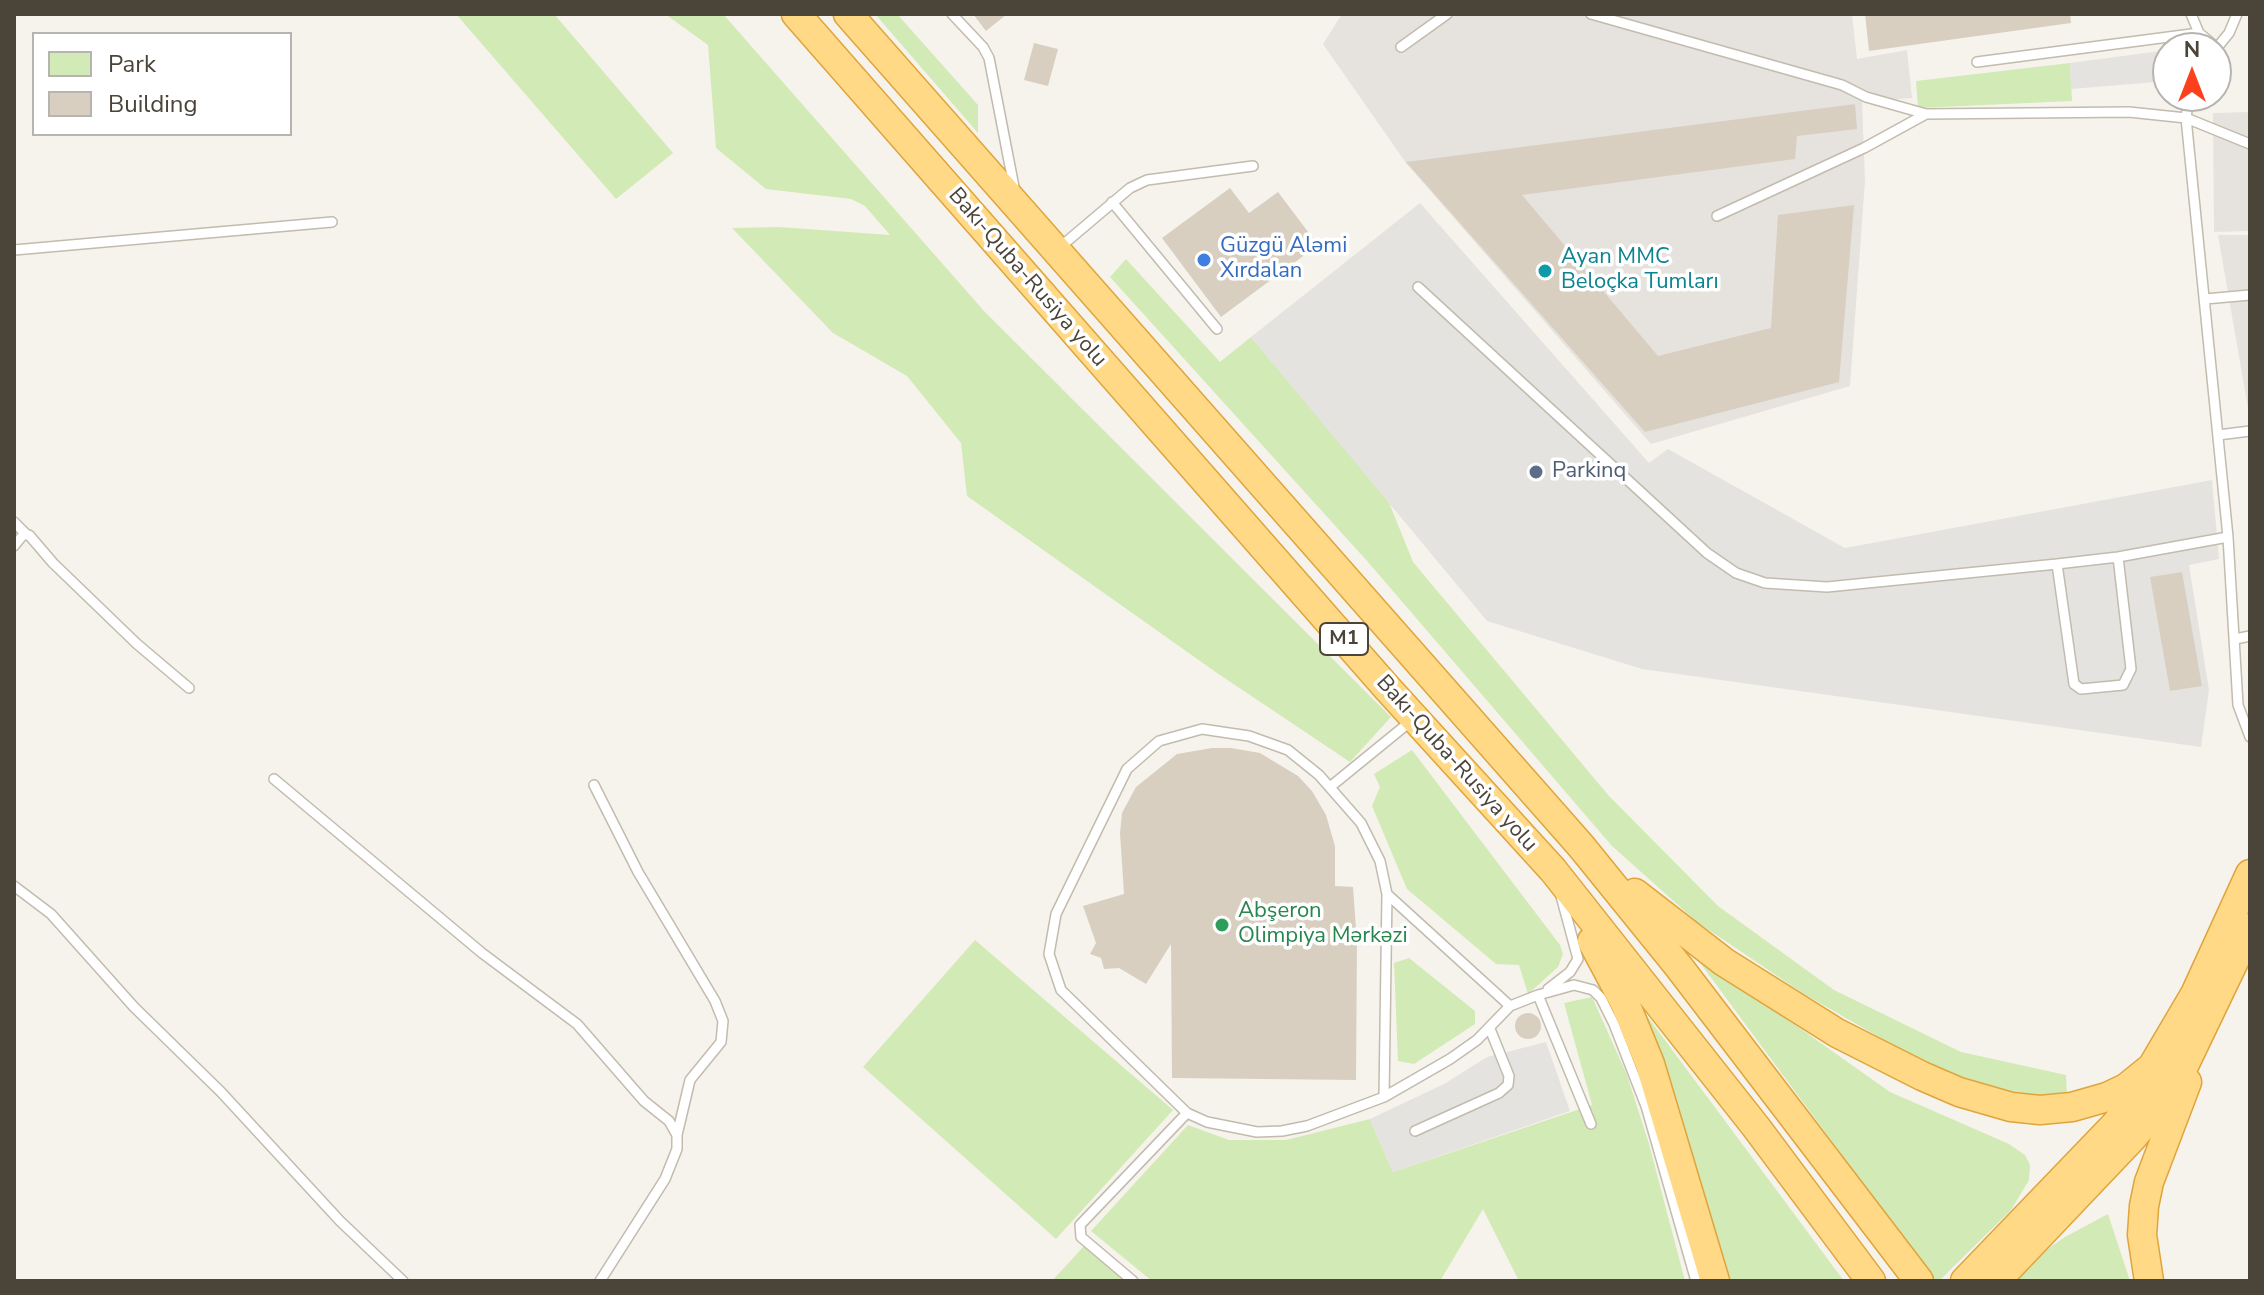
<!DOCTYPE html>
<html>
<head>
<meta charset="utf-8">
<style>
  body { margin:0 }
  #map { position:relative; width:2264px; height:1295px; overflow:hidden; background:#f6f3ec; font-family:"Nunito Sans",sans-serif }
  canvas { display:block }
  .frame { position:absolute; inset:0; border:16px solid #4b4439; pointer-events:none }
  .legend { position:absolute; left:32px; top:32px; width:260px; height:104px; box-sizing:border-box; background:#fff; border:2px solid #b7b4b0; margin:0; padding:10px 14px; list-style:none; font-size:24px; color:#4b4439 }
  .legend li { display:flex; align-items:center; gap:16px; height:40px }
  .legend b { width:40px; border:2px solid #b7b4b0 }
  .north { position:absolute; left:2152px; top:32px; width:80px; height:80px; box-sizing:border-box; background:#fff; border:2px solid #b7b4b0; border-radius:50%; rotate:0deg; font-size:22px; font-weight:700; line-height:32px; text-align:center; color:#4b4439 }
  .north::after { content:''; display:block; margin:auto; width:28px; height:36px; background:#fc3f1d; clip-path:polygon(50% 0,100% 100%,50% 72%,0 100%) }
</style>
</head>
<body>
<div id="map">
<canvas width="2264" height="1295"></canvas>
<div class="frame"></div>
<ul class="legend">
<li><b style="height:22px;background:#d2eab5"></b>Park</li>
<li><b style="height:22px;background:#d8cfc1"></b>Building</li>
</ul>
<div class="north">N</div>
</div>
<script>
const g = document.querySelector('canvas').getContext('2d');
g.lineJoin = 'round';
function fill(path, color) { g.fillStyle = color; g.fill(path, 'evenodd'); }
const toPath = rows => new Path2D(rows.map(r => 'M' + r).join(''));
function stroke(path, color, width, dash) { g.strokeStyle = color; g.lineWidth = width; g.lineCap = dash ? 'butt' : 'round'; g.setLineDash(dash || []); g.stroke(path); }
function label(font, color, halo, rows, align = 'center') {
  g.font = font + ' "Nunito Sans",sans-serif'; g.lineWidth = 7; g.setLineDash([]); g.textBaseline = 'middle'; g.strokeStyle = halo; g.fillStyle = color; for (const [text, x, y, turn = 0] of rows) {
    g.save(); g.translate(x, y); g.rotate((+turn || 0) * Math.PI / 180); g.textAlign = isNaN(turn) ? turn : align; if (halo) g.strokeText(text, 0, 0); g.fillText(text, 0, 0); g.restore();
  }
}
fill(toPath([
  [1342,14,1852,14,1857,59,1907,50,1912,98,1862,102,1865,181,1850,386,1651,444,1406,163,1323,44],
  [2250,112,2250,231,2214,232,2213,113],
  [2218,235,2250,235,2250,420]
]), '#e6e2dd');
fill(toPath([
  [456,14,554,14,673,153,616,199],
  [665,14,723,14,984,311,1391,717,1350,762,1217,673,967,496,961,443,907,376,833,333,732,228,779,227,890,235,865,206,851,199,766,189,716,148,708,45],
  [875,14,897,14,978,105,978,133],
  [2070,63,2072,101,1918,108,1916,81],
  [1126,259,1220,362,1251,337,1388,500,1413,562,1609,796,1718,906,1834,990,1961,1052,2066,1075,2067,1095,2035,1095,1984,1088,1900,1049,1804,994,1697,922,1612,846,1368,562,1110,277],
  [1412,750,1560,945,1563,954,1558,967,1528,994,1519,965,1496,964,1407,889,1372,806,1380,787,1374,774],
  [975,940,1173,1110,1056,1239,863,1067],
  [1692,952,1890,1092,2009,1144,2025,1155,2030,1165,2029,1180,2011,1210,1939,1281,1935,1281],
  [1409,958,1475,1011,1475,1024,1414,1064,1398,1061,1394,963],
  [1592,997,1627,1075,1649,1144,1685,1281,1519,1281,1483,1209,1440,1281,1152,1281,1091,1231,1188,1125,1229,1140,1286,1140,1370,1119,1393,1172,1592,1105,1564,1003],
  [1644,1012,1844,1281,1723,1281],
  [2108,1214,2130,1281,2012,1281,2033,1259,2065,1237],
  [1085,1245,1125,1281,1052,1281]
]), '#d2eab5');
fill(toPath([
  [2168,50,2168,81,2071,89,2070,63],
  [1420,203,1649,463,1668,449,1845,548,2212,480,2219,559,2189,565,2209,690,2201,747,1642,669,1487,621,1251,337],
  [1546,1042,1570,1111,1393,1172,1370,1119,1444,1084,1487,1057]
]), '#e5e3e0');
fill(toPath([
  [973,14,1007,14,986,31],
  [1865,14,2070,14,2071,23,1869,51],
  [1034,43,1058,49,1048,86,1024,80],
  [1855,104,1857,129,1797,136,1795,159,1522,195,1658,356,1771,328,1778,215,1854,205,1839,382,1645,432,1406,162],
  [1230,188,1249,213,1278,192,1318,245,1221,317,1162,238],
  [2182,572,2202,686,2170,691,2150,577],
  [1212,748,1231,748,1260,753,1298,776,1312,791,1326,815,1335,846,1335,886,1353,887,1357,943,1356,1080,1172,1078,1171,944,1146,984,1119,968,1104,969,1101,958,1090,954,1096,943,1083,906,1124,894,1120,833,1122,813,1136,787,1177,754],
  '1515 1026a13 13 0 1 1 26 0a13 13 0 1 1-26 0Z'
]), '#d8cfc1');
const service = toPath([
  [952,14,983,47,989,58,1015,192],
  [1591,14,1842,85,1866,97,1926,114],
  [2191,14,2199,33,2217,48],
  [1401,47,1447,14],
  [2216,49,2229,33,2237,14],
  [1977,62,2199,33],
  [2189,96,2186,118,2228,537,2238,705,2250,737],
  [1112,202,1217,329],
  [1717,216,1864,148,1926,114,2129,112,2186,118,2250,144],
  [1059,248,1130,188,1147,180,1253,166],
  [14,250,332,222],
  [1418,287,1707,553,1736,573,1765,583,1827,587,2057,564,2118,557,2228,537],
  [2205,299,2250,295],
  [2218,435,2250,431],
  [14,522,26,534],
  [14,546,23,535,29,535,53,563,137,644,189,688],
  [2057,564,2074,684,2081,689,2123,685,2131,669,2118,557],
  [2235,639,2250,636],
  [274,779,482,953,577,1024,644,1101,669,1121,677,1135,677,1149,665,1179,600,1281],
  [594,785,638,872,715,1001,723,1021,721,1042,690,1080,677,1135],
  [1330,787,1411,721],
  [14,886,51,914,134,1007,221,1092,340,1221,403,1281],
  [1387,894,1510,1006],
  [1548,989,1570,972,1578,959,1561,896],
  [1538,995,1591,1124],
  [1384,1097,1387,894,1380,861,1361,823,1319,775,1288,750,1249,736,1202,729,1159,741,1127,769,1056,914,1049,954,1061,990,1187,1113,1207,1122,1257,1132,1282,1131,1307,1126,1384,1097,1450,1059,1477,1040,1510,1006,1538,995,1574,985,1593,990,1601,998,1614,1024,1646,1106,1696,1281],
  [1415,1131,1499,1093,1508,1085,1509,1076,1490,1029],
  [1133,1281,1081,1237,1080,1225,1187,1113]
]);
const trunk = toPath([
  [796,14,1388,689,1553,870,1756,1127,1871,1281],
  [848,14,1581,846,1679,967,1919,1281],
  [1635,893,1724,962,1837,1033,1922,1076,1959,1092,2011,1107,2040,1110,2072,1107,2107,1097,2126,1088,2152,1067,2198,989],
  [1592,941,1625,1003,1650,1064,1715,1281],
  [2191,1003,2250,874],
  [1965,1281,2115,1125,2152,1080],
  [1996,1281,2133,1137,2159,1106,2180,1074,2250,928],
  [2149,1281,2142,1235,2144,1206,2149,1182,2187,1082]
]);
stroke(service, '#c2bbae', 12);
stroke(trunk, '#e0a43c', 31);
stroke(service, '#fff', 9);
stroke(trunk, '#ffd985', 28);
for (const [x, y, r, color] of [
  [1204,260,8,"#3f7fe0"],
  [1545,271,8,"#0f9aa8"],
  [1536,472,8,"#5c6f8a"],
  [1222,925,8,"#2e9e5b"]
]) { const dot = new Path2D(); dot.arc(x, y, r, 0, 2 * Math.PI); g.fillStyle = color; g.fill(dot); stroke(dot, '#fff', 3); }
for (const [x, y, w] of [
  [1344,639,48]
]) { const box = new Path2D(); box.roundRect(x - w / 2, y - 16, w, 32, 6); g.fillStyle = '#fff'; g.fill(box); stroke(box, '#4b4439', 2); }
label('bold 20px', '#4b4439', null, [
  ["M1",1344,639]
]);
label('22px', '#366cbe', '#fff', [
  ["Güzgü Aləmi",1220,247],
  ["Xırdalan",1220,272]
], 'left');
label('22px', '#0d838f', '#fff', [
  ["Ayan MMC",1561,258],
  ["Beloçka Tumları",1561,283]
], 'left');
label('22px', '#4b4439', '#fff', [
  ["Bakı-Quba-Rusiya yolu",1027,278,49],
  ["Bakı-Quba-Rusiya yolu",1456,764,48]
]);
label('22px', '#4e5e75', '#fff', [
  ["Parkinq",1552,472]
], 'left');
label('22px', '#27864d', '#fff', [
  ["Abşeron",1238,912],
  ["Olimpiya Mərkəzi",1238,937]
], 'left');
</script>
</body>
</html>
